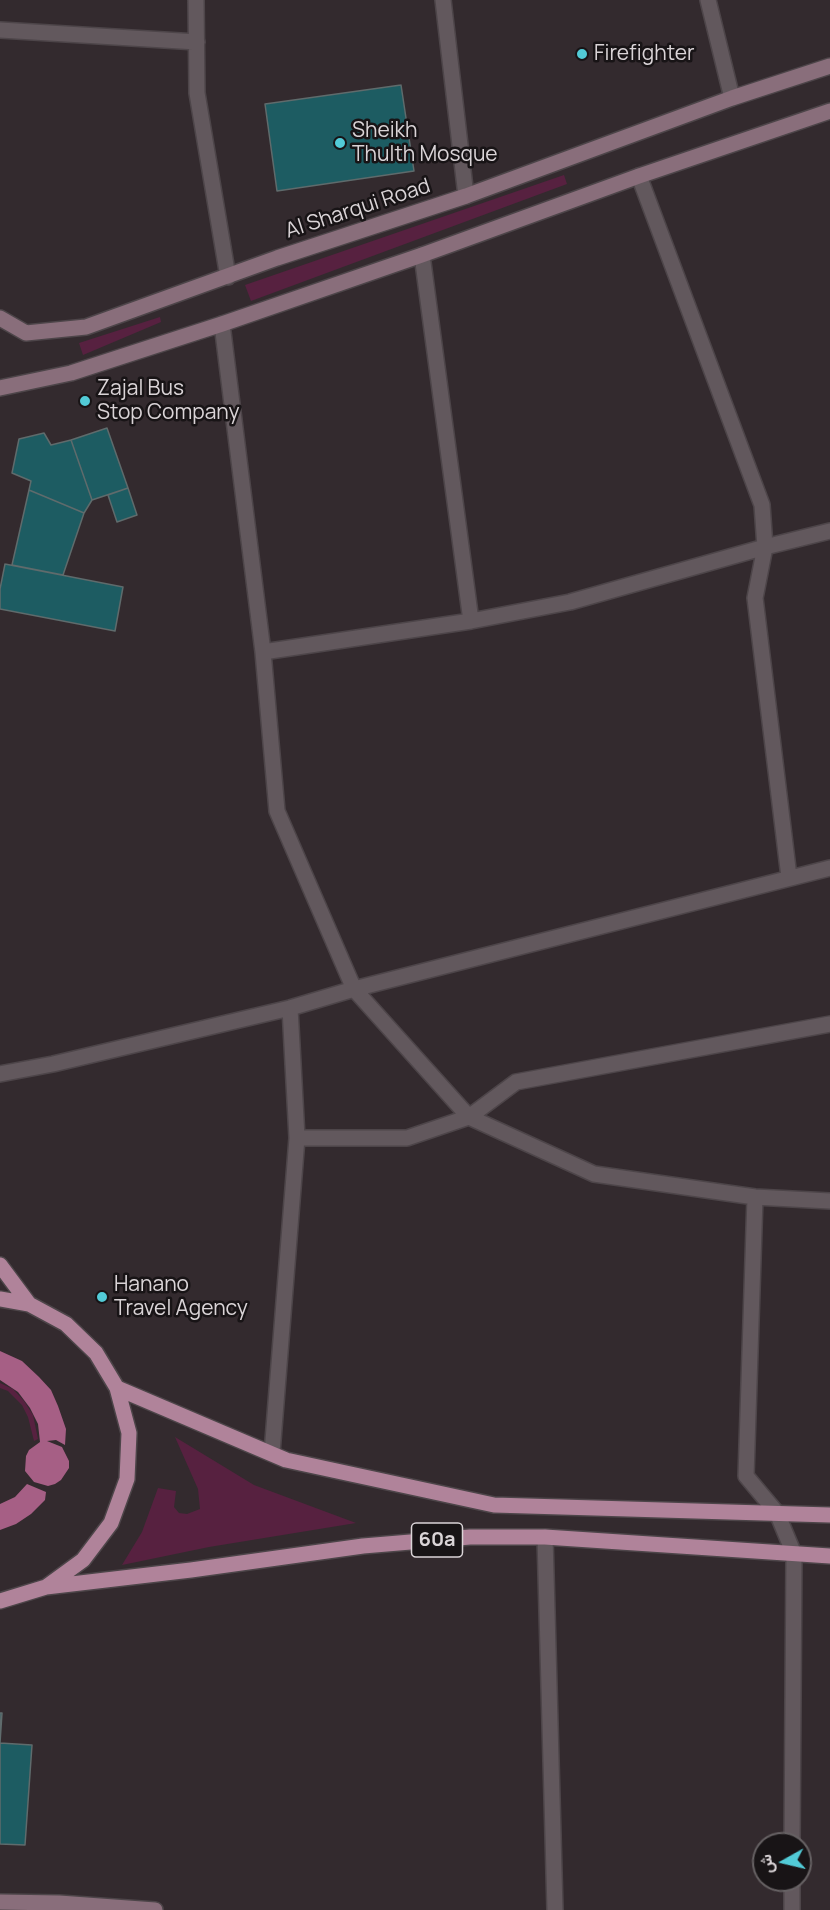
<!DOCTYPE html>
<html>
<head>
<meta charset="utf-8">
<style>
  body { margin:0 }
  #map { position:relative; width:830px; height:1910px; overflow:hidden; background:#332a2e; font-family:Manrope,Vazirmatn,sans-serif }
  canvas { display:block }
  .north { position:absolute; left:752px; top:1832px; width:60px; height:60px; box-sizing:border-box; background:#181416; border:2px solid #666163; border-radius:50%; rotate:262deg; font-size:16px; font-weight:700; line-height:24px; text-align:center; color:#dad4d7 }
  .north::after { content:''; display:block; margin:auto; width:21px; height:27px; background:#52cbd7; clip-path:polygon(50% 0,100% 100%,50% 72%,0 100%) }
</style>
</head>
<body>
<div id="map">
<canvas width="830" height="1910"></canvas>
<div class="north">ش</div>
</div>
<script>
const g = document.querySelector('canvas').getContext('2d');
g.lineJoin = 'round';
function fill(path, color) { g.fillStyle = color; g.fill(path, 'evenodd'); }
const toPath = rows => new Path2D(rows.map(r => 'M' + r).join(''));
function stroke(path, color, width, dash) { g.strokeStyle = color; g.lineWidth = width; g.lineCap = dash ? 'butt' : 'round'; g.setLineDash(dash || []); g.stroke(path); }
function label(font, color, halo, rows, align = 'center') {
  g.font = font + ' Manrope,sans-serif'; g.lineWidth = 5; g.setLineDash([]); g.textBaseline = 'middle'; g.strokeStyle = halo; g.fillStyle = color; for (const [text, x, y, turn = 0] of rows) {
    g.save(); g.translate(x, y); g.rotate((+turn || 0) * Math.PI / 180); g.textAlign = isNaN(turn) ? turn : align; if (halo) g.strokeText(text, 0, 0); g.fillText(text, 0, 0); g.restore();
  }
}
fill(toPath([
  [564,175,567,184,251,301,245,285],
  [160,317,161,322,83,355,79,343],
  [0,1383,13,1389,24,1401,33,1415,38,1439,34,1441,28,1417,22,1405,8,1391,0,1388],
  [175,1437,254,1485,356,1523,209,1547,122,1565,142,1532,158,1488,176,1491,174,1507,179,1513,187,1514,200,1509,198,1489]
]), '#572140');
fill(toPath([
  [0,1351,22,1361,39,1377,51,1390,58,1406,66,1429,65,1445,56,1440,47,1441,62,1447,69,1461,69,1468,61,1480,55,1484,48,1486,34,1482,25,1471,26,1456,29,1450,40,1442,38,1424,30,1408,18,1392,0,1380],
  [27,1484,46,1492,45,1500,31,1514,16,1524,0,1530,0,1504,15,1497]
]), '#a65f85');
const building = toPath([
  [401,85,414,171,277,191,265,104,401,85],
  [107,428,128,488,92,500,71,440,107,428],
  [44,433,51,445,71,440,92,500,84,513,29,490,31,481,12,473,19,439,44,433],
  [128,488,137,515,117,522,108,495,128,488],
  [29,490,84,513,63,575,12,565,29,490],
  [5,564,123,587,115,631,0,609,0,589,5,564],
  [0,1713,2,1713,0,1743,32,1745,25,1845,0,1844,0,1713]
]);
fill(building, '#1d5c62');
stroke(building, '#5f6b6c', 1.5);
const street = toPath([
  [196,0,197,93,228,277],
  [443,0,466,196],
  [708,0,732,98],
  [0,30,197,42],
  [639,176,762,505,765,547,755,598,789,877],
  [422,255,471,621],
  [222,324,263,652,277,811,354,989,469,1117,594,1174,755,1197,830,1201],
  [263,652,471,621,570,602,765,547,830,531],
  [0,1074,53,1064,290,1008,354,989,830,868],
  [297,1138,407,1138,469,1117,516,1082,830,1024],
  [755,1197,746,1476,777,1513,794,1554,792,1844],
  [272,1453,297,1138,290,1008],
  [545,1537,555,1910],
  [792,1910,792,1880]
]);
const secondary = toPath([
  [0,318,26,333,86,327,277,258,466,196,732,98,830,66],
  [0,388,71,373,222,324,422,255,639,176,830,111],
  [0,1902,59,1903,155,1910]
]);
const primary = toPath([
  [0,1265,29,1304],
  [0,1299,29,1304,66,1324,96,1353,117,1388,129,1433,127,1479,111,1523,83,1560,46,1587,0,1601],
  [117,1388,286,1460,494,1505,830,1515],
  [46,1587,191,1570,363,1546,470,1537,545,1537,830,1556]
]);
stroke(street, '#4d4549', 18);
stroke(secondary, '#4d4549', 18);
stroke(primary, '#4d4549', 18);
stroke(street, '#62585d', 15);
stroke(secondary, '#896e7b', 15);
stroke(primary, '#b0839a', 15);
for (const [x, y, r, color] of [
  [582,54,6,"#52cbd7"],
  [340,143,6,"#52cbd7"],
  [85,401,6,"#52cbd7"],
  [102,1297,6,"#52cbd7"]
]) { const dot = new Path2D(); dot.arc(x, y, r, 0, 2 * Math.PI); g.fillStyle = color; g.fill(dot); stroke(dot, '#181416', 2); }
for (const [x, y, w] of [
  [437,1540,51]
]) { const box = new Path2D(); box.roundRect(x - w / 2, y - 17, w, 34, 4.5); g.fillStyle = '#181416'; g.fill(box); stroke(box, '#dad4d7', 1.5); }
label('bold 20px', '#dad4d7', null, [
  ["60a",437,1540]
]);
label('21px', '#dad4d7', '#181416', [
  ["Firefighter",594,54],
  ["Sheikh",352,131],
  ["Thulth Mosque",352,155],
  ["Zajal Bus",97,389],
  ["Stop Company",97,413],
  ["Hanano",114,1285],
  ["Travel Agency",114,1309]
], 'left');
label('21px', '#dad4d7', '#181416', [
  ["Al Sharqui Road",358,209,-18]
]);
</script>
</body>
</html>
